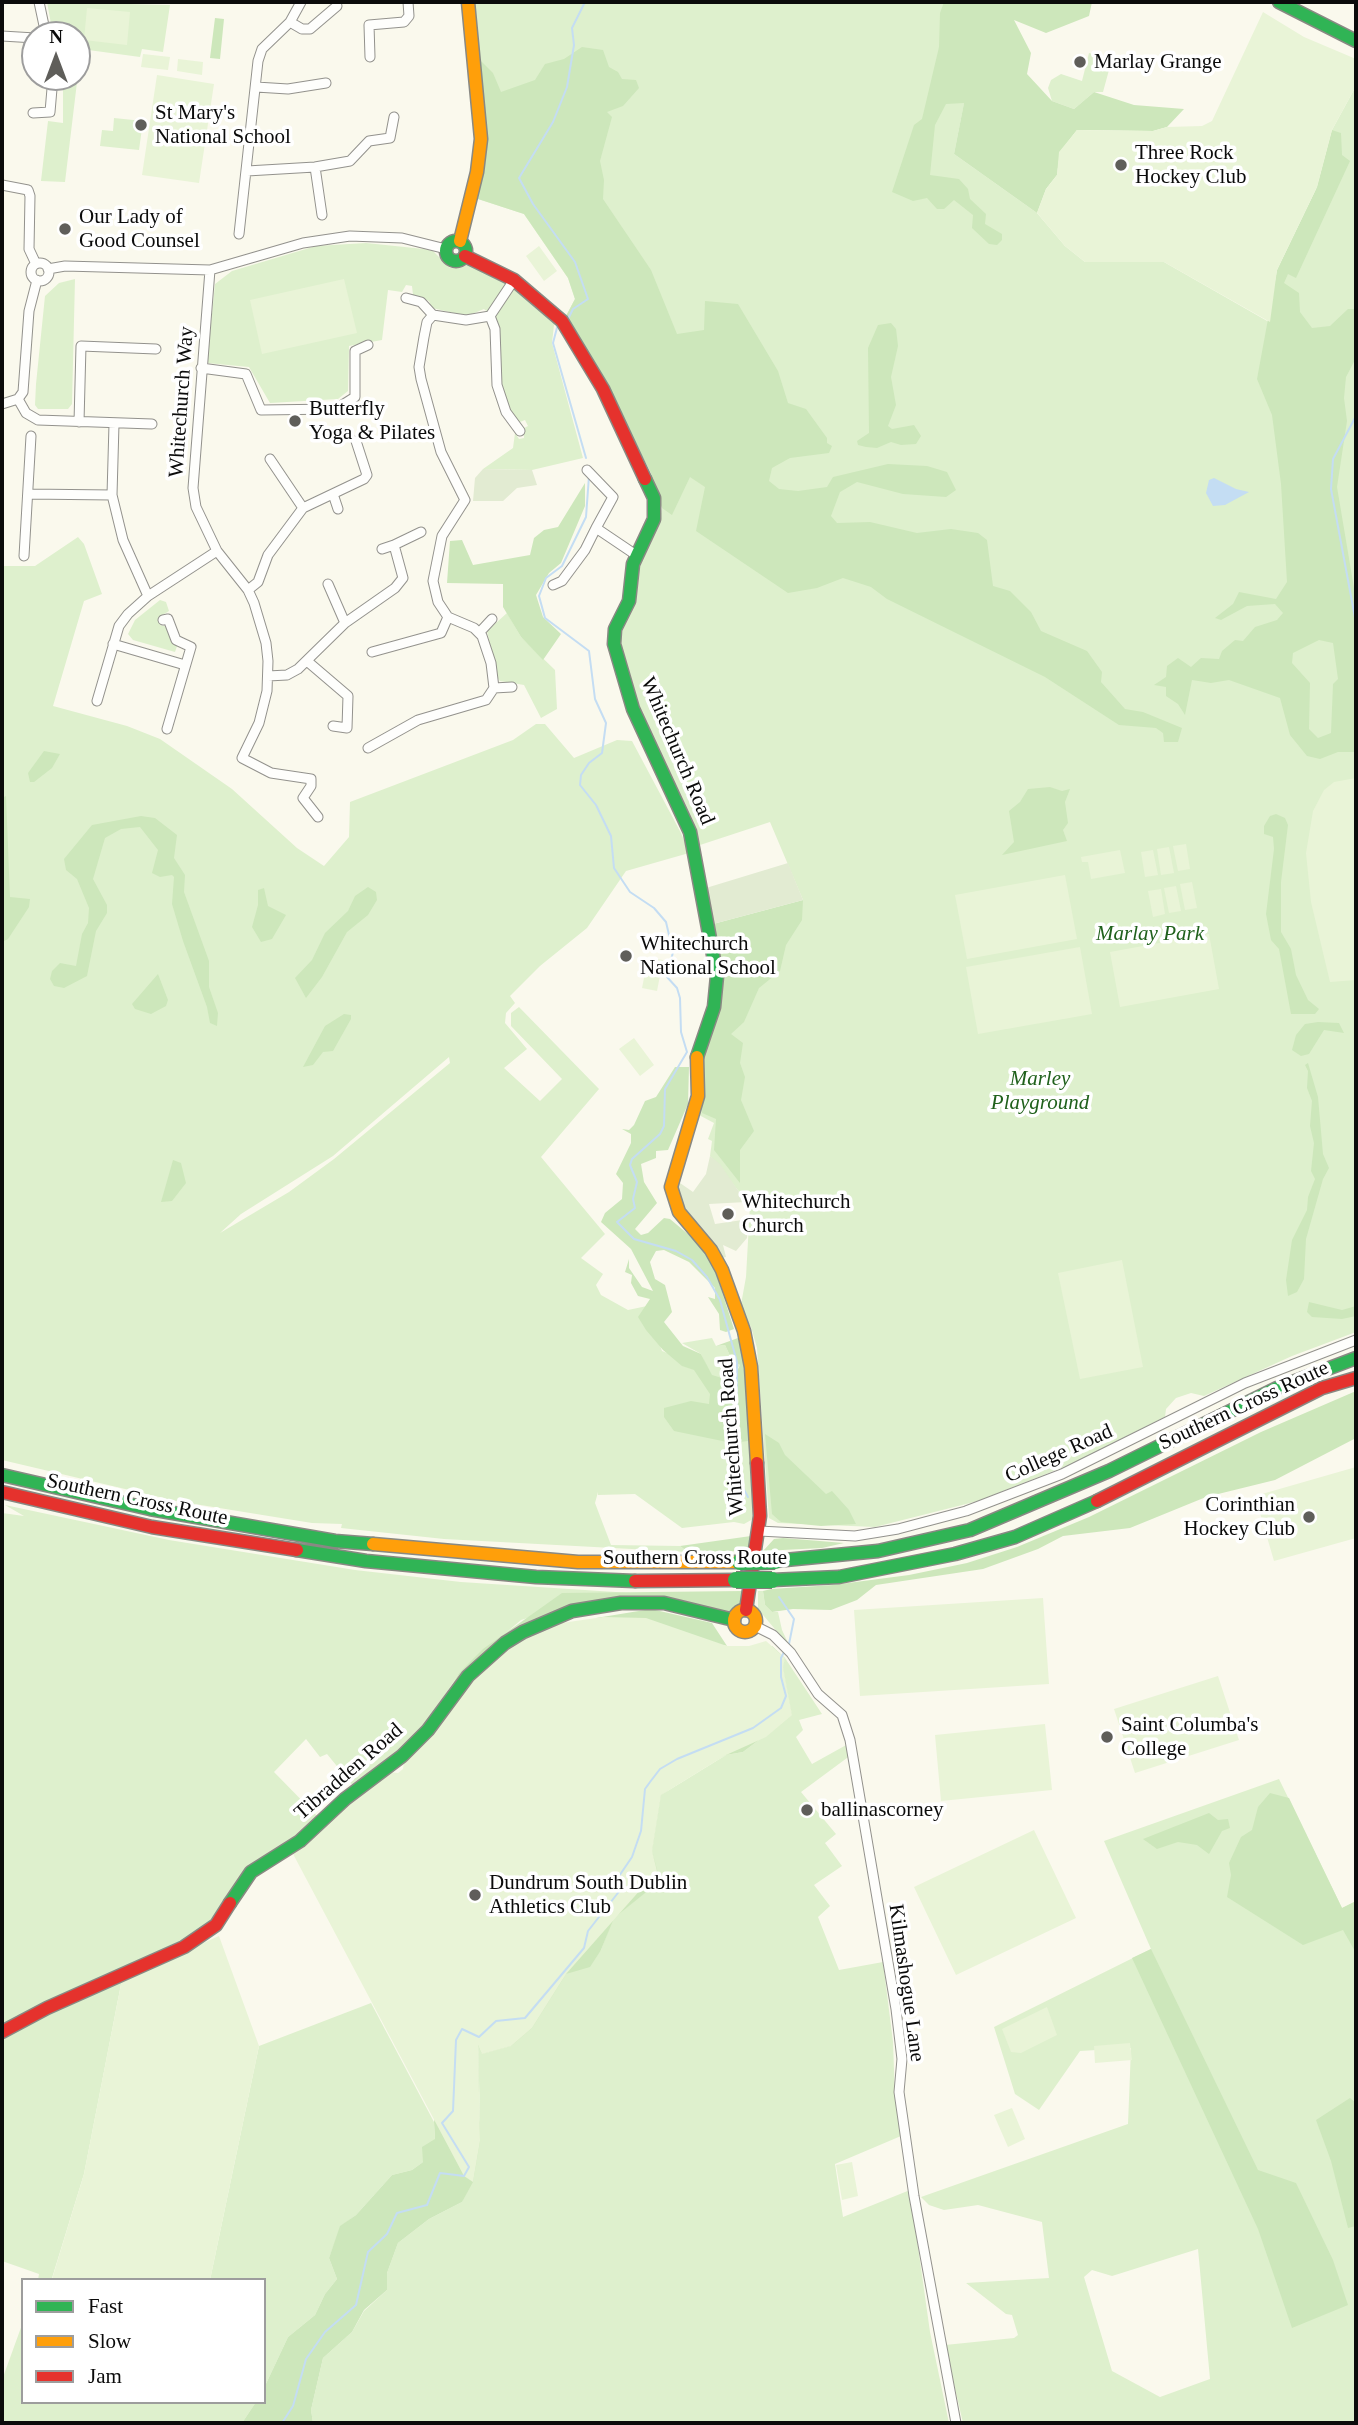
<!DOCTYPE html>
<html>
<head>
<meta charset="utf-8">
<style>
  body { margin:0 }
  #map { position:relative; width:1358px; height:2425px; overflow:hidden; background:#faf9ed; font-family:Georgia,serif }
  canvas { display:block }
  .frame { position:absolute; inset:0; border:4px solid #0b0b0b; pointer-events:none }
  .legend { position:absolute; left:21px; top:2278px; width:245px; height:126px; box-sizing:border-box; background:#fff; border:2px solid #9d9d9d; margin:0; padding:9px 12px; list-style:none; font-size:21px; color:#0b0b0b }
  .legend li { display:flex; align-items:center; gap:14px; height:35px }
  .legend b { width:35px; border:2px solid #9d9d9d }
  .north { position:absolute; left:21px; top:21px; width:70px; height:70px; box-sizing:border-box; background:#fff; border:2px solid #9d9d9d; border-radius:50%; rotate:0deg; font-size:19px; font-weight:700; line-height:28px; text-align:center; color:#0b0b0b }
  .north::after { content:''; display:block; margin:auto; width:24px; height:32px; background:#5f5e5a; clip-path:polygon(50% 0,100% 100%,50% 72%,0 100%) }
</style>
</head>
<body>
<div id="map">
<canvas width="1358" height="2425"></canvas>
<div class="frame"></div>
<ul class="legend">
<li><b style="height:9px;background:#30b455"></b>Fast</li>
<li><b style="height:9px;background:#ff9f0a"></b>Slow</li>
<li><b style="height:9px;background:#e5322d"></b>Jam</li>
</ul>
<div class="north">N</div>
</div>
<script>
const g = document.querySelector('canvas').getContext('2d');
g.lineJoin = 'round';
function fill(path, color) { g.fillStyle = color; g.fill(path, 'evenodd'); }
const toPath = rows => new Path2D(rows.map(r => 'M' + r).join(''));
function stroke(path, color, width, dash) { g.strokeStyle = color; g.lineWidth = width; g.lineCap = dash ? 'butt' : 'round'; g.setLineDash(dash || []); g.stroke(path); }
function label(font, color, halo, rows, align = 'center') {
  g.font = font + ' Georgia,serif'; g.lineWidth = 7; g.setLineDash([]); g.textBaseline = 'middle'; g.strokeStyle = halo; g.fillStyle = color; for (const [text, x, y, turn = 0] of rows) {
    g.save(); g.translate(x, y); g.rotate((+turn || 0) * Math.PI / 180); g.textAlign = isNaN(turn) ? turn : align; if (halo) g.strokeText(text, 0, 0); g.fillText(text, 0, 0); g.restore();
  }
}
fill(toPath([
  [47,2,170,5,163,52,142,49,140,57,81,49,65,182,41,181,48,121,63,123,63,77,77,77,77,35,53,35],
  [472,2,984,2,954,154,1037,213,1065,246,1085,262,1164,262,1269,322,1317,187,1332,130,1356,86,1356,1332,1292,1356,1204,1396,1191,1393,1176,1398,1166,1409,1165,1417,1071,1464,978,1501,875,1527,778,1523,769,1518,757,1348,751,1327,740,1310,746,1277,750,1205,710,1156,712,1141,708,1139,714,1123,699,1115,699,1059,803,900,770,822,697,846,645,737,618,640,632,609,640,565,646,543,660,519,662,508,651,473,604,379,566,316,575,299,568,278,524,214,475,198,483,103],
  [1089,53,1112,59,1103,92,1094,92,1074,109,1052,101,1048,88,1051,80,1061,74,1082,81],
  [114,118,143,121,139,150,100,146,102,130,113,131],
  [366,243,424,249,433,251,450,268,468,265,482,269,517,290,558,322,554,325,552,343,583,458,532,470,483,469,513,448,515,433,519,439,524,438,524,428,528,426,525,420,520,422,514,418,507,407,498,373,495,318,484,309,467,316,432,308,429,301,413,295,412,286,406,285,402,292,388,290,382,340,349,346,348,391,338,399,270,403,249,367,207,363,215,284,232,271,316,246],
  [75,279,72,404,68,409,38,409,35,405,36,384,45,296,59,283],
  [78,537,84,544,102,594,84,601,53,706,127,726,160,739,232,789,297,848,324,866,349,837,350,802,513,740,536,724,545,724,574,758,617,740,632,741,681,833,689,853,626,871,587,928,540,966,510,996,515,1003,506,1013,505,1023,527,1049,504,1068,540,1101,562,1079,511,1026,511,1013,519,1007,599,1089,541,1157,605,1234,581,1258,603,1274,596,1285,601,1295,628,1310,647,1306,662,1351,708,1369,701,1354,682,1343,712,1338,716,1346,725,1345,732,1360,740,1365,734,1373,746,1383,753,1519,744,1524,734,1522,682,1528,635,1494,598,1495,598,1492,595,1503,611,1545,680,1546,688,1552,444,1539,341,1528,342,1524,312,1523,176,1501,2,1460,4,1453,2,1451,2,566,35,566],
  [449,1057,450,1063,334,1159,289,1192,220,1233,241,1214,333,1156],
  [160,600,166,602,169,611,158,618,160,625,168,627,177,646,175,652,133,640,128,634,135,620],
  [507,613,521,637,555,670,557,709,541,718,524,685,500,681,497,677,487,631],
  [5,1505,169,1540,355,1570,461,1582,631,1593,606,1594,521,1620,459,1673,428,1723,401,1751,354,1787,327,1754,320,1757,306,1739,274,1772,320,1819,279,1852,208,1924,190,1936,2,2026,2,1513,24,1516],
  [758,1591,763,1591,765,1605,772,1612,778,1612,782,1630,790,1647,758,1609],
  [785,1658,822,1714,799,1720,803,1730,796,1737,812,1764,848,1744,851,1755,801,1792,836,1834,825,1843,842,1866,814,1885,830,1906,818,1917,839,1970,883,1962,893,2042,895,2098,901,2136,835,2164,843,2217,910,2190,930,2332,949,2423,313,2423,311,2410,323,2358,352,2332,364,2311,387,2290,387,2273,398,2243,429,2219,462,2202,480,2119,478,2041,482,2054,511,2046,566,1974,601,1950,613,1918,659,1881,652,1851,661,1795,726,1755,743,1752,792,1715,783,1667],
  [1279,1779,1342,1908,1356,1901,1356,2423,963,2423,945,2345,1014,2338,1018,2335,1012,2315,1006,2314,966,2283,1049,2278,1042,2222,978,2205,944,2210,929,2205,921,2197,1128,2124,1131,2048,1080,2051,1039,2110,1015,2094,994,2027,1151,1949,1104,1841],
  [1198,2249,1210,2379,1160,2397,1112,2371,1084,2277,1092,2270,1112,2276],
  [122,1979,84,2174,52,2278,55,2280,38,2280,39,2274,2,2261,2,2037,48,2011],
  [371,2003,434,2122,435,2140,423,2162,412,2170,392,2175,356,2215,341,2226,329,2258,337,2279,325,2294,315,2315,288,2337,264,2388,264,2280,210,2280,259,2046],
  [23,2322,23,2402,256,2402,242,2423,2,2423,2,2380]
]), '#def0cd');
fill(toPath([
  [944,2,1092,2,1089,16,1046,33,1014,20,1031,53,1027,74,1052,101,1074,109,1094,92,1134,105,1184,109,1167,127,1153,131,1077,130,1060,152,1057,175,1046,189,1037,213,954,154,964,103,946,104,935,125,930,175,959,179,968,189,970,199,986,214,985,224,1002,234,1002,240,997,245,989,244,972,228,973,215,954,200,944,209,937,209,927,198,913,201,892,192,914,125,922,119,939,47,940,13],
  [215,18,224,19,220,59,210,58],
  [582,47,603,50,609,67,618,72,622,79,636,80,639,88,623,106,607,112,612,117,600,161,604,180,603,199,651,270,677,334,704,330,705,301,738,304,778,371,788,403,806,409,827,438,827,443,832,446,829,453,790,458,772,468,769,481,779,489,798,491,827,487,833,477,888,464,927,466,947,472,956,490,946,497,903,494,857,482,840,492,831,516,837,523,870,522,917,533,951,529,978,533,987,540,993,586,1010,591,1031,612,1041,631,1087,651,1102,672,1101,682,1125,709,1143,712,1182,728,1178,742,1164,742,1163,733,1156,728,1119,725,1045,677,887,599,871,587,843,578,817,588,788,593,696,531,705,487,690,477,672,515,662,508,651,473,604,379,566,316,575,299,568,278,524,214,475,198,483,103,480,60,493,73,501,92,535,80,545,64,564,59],
  [1332,130,1341,133,1342,155,1350,161,1296,278,1288,274,1284,283,1299,293,1300,312,1312,328,1330,326,1348,309,1356,309,1356,358,1346,377,1344,398,1347,421,1337,487,1356,600,1356,752,1338,752,1320,759,1307,756,1290,735,1280,698,1229,680,1211,683,1192,680,1185,715,1178,704,1166,696,1166,687,1154,685,1166,677,1167,666,1178,658,1191,667,1201,658,1219,659,1222,651,1235,640,1243,641,1255,627,1277,620,1283,613,1275,604,1247,606,1221,620,1215,618,1233,604,1239,592,1276,599,1287,582,1281,484,1272,415,1257,379,1277,270,1317,187],
  [1319,640,1333,643,1338,679,1333,684,1331,733,1318,738,1309,729,1310,683,1292,663,1293,653],
  [891,323,896,329,898,346,891,377,896,405,888,426,892,429,914,425,921,436,916,444,901,445,891,442,877,448,866,447,858,445,857,441,869,433,868,348,878,325],
  [585,483,585,506,561,563,549,573,536,595,543,617,561,634,543,660,521,637,503,607,503,584,447,583,450,541,462,540,473,565,530,555,534,538,544,530,558,527],
  [44,751,60,754,52,768,34,782,30,782,28,773],
  [1050,787,1062,791,1070,789,1065,802,1068,823,1063,830,1067,841,1002,855,1014,842,1009,811,1020,802,1028,789],
  [6,796,10,897,30,899,29,907,8,939,2,942,2,798],
  [1276,814,1285,818,1288,825,1281,882,1281,932,1291,949,1296,975,1308,1000,1319,1009,1315,1014,1291,1014,1279,949,1271,940,1266,914,1274,849,1273,837,1264,834,1264,826,1270,816],
  [141,816,155,818,177,835,174,858,185,875,184,892,209,961,209,987,218,1013,217,1026,210,1023,207,1007,183,941,172,904,174,877,172,875,160,877,152,873,158,850,140,827,121,829,105,838,93,879,107,905,107,913,96,931,87,976,64,988,54,986,50,979,52,971,60,963,76,966,82,934,88,923,89,908,77,879,66,870,64,859,92,825],
  [368,887,376,892,377,900,368,915,347,932,322,977,306,998,295,978,312,960,325,933,348,911,355,896],
  [264,888,268,906,286,915,272,939,261,942,252,927,258,905,258,890],
  [803,900,802,920,786,945,780,971,759,988,744,1022,731,1034,743,1043,740,1063,745,1077,741,1100,754,1131,740,1150,740,1183,714,1150,716,1119,702,1113,704,1065,699,1059,721,997,713,924],
  [158,974,168,1000,166,1006,151,1014,135,1009,132,1004],
  [344,1014,351,1015,351,1019,333,1051,323,1052,313,1065,303,1067,325,1026],
  [1318,1022,1339,1023,1344,1033,1324,1030,1309,1054,1301,1056,1292,1050,1296,1035,1305,1024],
  [1308,1063,1318,1097,1323,1154,1329,1168,1323,1179,1306,1239,1304,1279,1297,1292,1288,1296,1286,1280,1292,1240,1307,1210,1308,1197,1315,1179,1311,1171,1314,1143,1310,1126,1312,1101,1307,1088,1308,1071,1305,1065],
  [675,1067,689,1067,688,1104,668,1150,656,1151,656,1158,641,1164,644,1182,657,1203,635,1229,641,1235,648,1233,664,1218,670,1219,695,1240,713,1264,734,1329,726,1332,720,1330,719,1314,708,1297,715,1299,715,1288,689,1262,664,1250,656,1251,650,1262,655,1279,665,1285,672,1312,664,1322,683,1346,701,1354,712,1375,732,1381,740,1365,732,1360,725,1345,716,1346,738,1338,744,1361,748,1441,732,1443,674,1431,664,1417,664,1408,691,1401,709,1404,710,1394,694,1370,682,1366,663,1350,646,1330,638,1317,650,1299,638,1296,631,1283,632,1275,625,1272,629,1259,629,1268,642,1287,653,1291,631,1249,601,1222,605,1213,622,1199,623,1183,616,1174,631,1143,631,1134,622,1129,629,1130,634,1125,645,1101,656,1097],
  [173,1160,181,1163,186,1183,172,1201,161,1202],
  [1309,1302,1342,1310,1356,1306,1356,1316,1342,1319,1312,1317,1307,1312],
  [1356,1391,1356,1438,1275,1480,1206,1497,1130,1528,1063,1536,1038,1549,983,1569,876,1585,857,1600,831,1610,793,1609,772,1612,765,1605,763,1591,771,1589,833,1585,909,1575,967,1563,1017,1547,1089,1517,1261,1432],
  [765,1434,779,1443,785,1455,826,1494,832,1491,849,1510,856,1524,821,1526,781,1522,772,1514],
  [751,1536,750,1551,688,1552,680,1546],
  [774,1539,783,1538,844,1543,822,1548,763,1551],
  [744,1591,741,1604,728,1613,697,1607,586,1604,435,1713,459,1673,483,1649,562,1593],
  [651,1609,712,1623,727,1646,596,1618],
  [772,1646,785,1658,783,1667,792,1715,743,1752,726,1755,700,1769,661,1795,652,1851,660,1881,614,1918,601,1950,590,1967,566,1974,532,2028,511,2046,482,2054,478,2045,480,2141,473,2182,462,2202,429,2219,398,2243,387,2273,387,2290,364,2310,352,2332,323,2358,311,2410,313,2423,242,2423,256,2402,264,2402,264,2388,288,2337,315,2315,325,2294,337,2279,329,2258,340,2226,356,2215,392,2175,412,2170,423,2162,422,2147,435,2139,434,2122,443,2073,577,1891],
  [1270,1793,1289,1798,1342,1908,1356,1901,1356,1953,1343,1930,1303,1945,1227,1897,1231,1875,1229,1863,1241,1837,1252,1830,1258,1807],
  [1209,1813,1218,1820,1228,1819,1230,1828,1222,1831,1209,1854,1197,1845,1178,1842,1157,1849,1143,1839],
  [1151,1949,1258,2170,1296,2183,1333,2260,1348,2305,1292,2328,1258,2229,1132,1958],
  [1350,2098,1356,2103,1356,2226,1348,2228,1331,2161,1316,2120]
]), '#cde7bb');
fill(toPath([
  [483,469,532,470,537,485,517,488,503,501,473,501,475,478],
  [788,863,803,900,713,924,706,888],
  [710,1156,720,1164,746,1202,709,1204,715,1224,749,1219,747,1238,736,1251,723,1245,726,1257,721,1258,685,1215,675,1184,680,1183,693,1192,706,1174]
]), '#e2ebd2');
fill(toPath([
  [87,8,130,12,127,45,84,40],
  [1263,12,1304,37,1356,59,1356,86,1332,130,1317,187,1277,270,1270,322,1164,262,1085,262,1065,246,1037,213,1046,189,1057,175,1059,152,1077,130,1153,131,1167,127,1202,126,1212,121],
  [143,54,170,57,168,70,141,67],
  [178,59,203,62,202,75,177,71],
  [157,75,214,84,199,183,142,175],
  [539,246,557,271,544,281,526,256],
  [344,279,357,333,262,354,250,300],
  [1356,778,1356,980,1330,982,1311,902,1306,853,1313,811,1324,790,1334,782],
  [1186,844,1190,869,1178,871,1173,846],
  [1169,847,1174,873,1161,875,1157,849],
  [1120,850,1125,873,1091,879,1088,862,1082,862,1081,857],
  [1153,850,1158,875,1145,877,1141,852],
  [1065,875,1077,939,967,959,955,895],
  [1192,882,1197,908,1185,910,1180,884],
  [1176,886,1181,911,1169,913,1164,888],
  [1161,889,1165,914,1153,917,1148,891],
  [1209,934,1219,989,1120,1007,1110,952],
  [1080,947,1092,1014,978,1034,966,967],
  [648,958,663,960,657,991,642,988],
  [634,1038,654,1065,640,1076,619,1049],
  [1122,1260,1143,1367,1080,1379,1058,1273],
  [1356,1467,1356,1538,1274,1561,1255,1496],
  [1043,1598,1049,1684,860,1696,854,1610],
  [603,1617,646,1618,727,1646,749,1646,766,1641,785,1658,783,1667,792,1715,766,1737,726,1755,661,1795,652,1851,657,1871,566,1974,532,2028,511,2046,482,2054,478,2045,480,2141,473,2182,464,2176,292,1852,388,1772,398,1773,403,1769,404,1762,466,1684,509,1644,555,1624],
  [1218,1676,1239,1740,1135,1773,1114,1709],
  [1045,1724,1052,1790,941,1801,935,1735],
  [1034,1830,1076,1918,956,1975,914,1887],
  [219,1936,259,2046,210,2280,52,2279,84,2174,122,1979],
  [1047,2007,1057,2035,1021,2053,1011,2052,1002,2029],
  [1130,2043,1132,2060,1095,2063,1094,2046],
  [1012,2108,1025,2139,1008,2147,994,2115],
  [852,2162,858,2196,842,2200,836,2165]
]), '#e9f4d7');
fill(toPath([
  [1214,478,1236,489,1249,492,1225,505,1213,506,1206,493,1209,480]
]), '#c4ddf3');
stroke(toPath([
  [568,319,573,309,588,299,575,262,533,204,519,178,553,122,567,87,574,45,572,28,585,2],
  [558,324,553,343,586,458],
  [1356,416,1333,459,1331,489,1356,623],
  [589,476,586,517,562,566,546,578,539,596,545,618,589,651,595,699,606,723,602,753,589,763,581,775,580,785,596,805,611,836,614,868,630,892,654,908,666,922,673,952,667,977,677,988,680,998,681,1032,687,1052,665,1089,664,1126,660,1134,632,1159,630,1165,637,1182,633,1199,635,1208,617,1222,634,1239,676,1251,692,1260,707,1277,720,1300,737,1362,736,1475,748,1497],
  [779,1597,794,1619,789,1644],
  [615,1882,632,1857,641,1831,645,1789,650,1782,660,1769,677,1759,753,1728,781,1708,786,1696,781,1677,781,1658,784,1652],
  [282,2423,293,2406,306,2359,325,2332,356,2305,368,2252,387,2234,397,2213,427,2205,440,2173,464,2176,469,2167,442,2123,453,2111,456,2040,462,2029,479,2037,496,2021,525,2018,584,1948,588,1931,621,1889]
]), '#c4ddf3', 2);
const street = toPath([
  [39,2,46,35],
  [290,22,302,29,310,29,337,6],
  [2,36,35,38],
  [370,57,369,25,404,22,409,16,408,2],
  [256,87,288,89,326,83],
  [33,113,50,112,53,77],
  [315,167,322,215],
  [247,171,315,167,350,161,369,141,390,138,394,117],
  [2,185,28,190,30,196,29,249,36,264],
  [239,234,258,61,262,49,290,22,301,2],
  '31 272a9 9 0 1 1 18 0a9 9 0 1 1-18 0Z',
  [48,269,65,266,210,270,303,243,350,236,402,238,446,249],
  [210,270,193,488,196,507,217,551,248,590,254,603,266,643,268,661,267,691,259,723,242,758,271,773,311,779,311,786,303,798,318,817],
  [514,280,490,316,495,329,497,385,506,412,520,431],
  [406,298,421,302,433,315,466,320,490,316],
  [201,368,246,374,261,410,336,409,355,397,355,351,368,345],
  [18,399,26,413,38,420,152,424],
  [18,399,23,392,29,311,37,280],
  [2,404,18,399],
  [79,422,81,346,156,349],
  [114,424,112,495,123,540,148,596],
  [270,459,303,508],
  [587,470,613,497,596,528],
  [28,494,112,495],
  [333,494,338,509],
  [394,545,421,532],
  [24,556,31,436],
  [553,585,562,581,585,550,596,528,636,555],
  [248,590,258,582,268,555,303,508,364,479,367,475,356,441],
  [163,620,168,619,176,640,191,647,167,729],
  [345,623,395,588,403,578,394,545,382,549],
  [479,633,492,619],
  [113,644,185,665],
  [372,652,441,633,448,617],
  [307,661,348,696,347,728,333,726],
  [268,676,287,675,298,669,345,623,328,584],
  [494,688,512,687],
  [97,701,119,626,128,614,148,596,217,551],
  [368,748,418,720,486,700,494,688,491,663,482,636,474,628,448,617,438,602,433,581,442,536,465,500,441,452,421,379,419,367,424,337,427,322,433,315],
  [759,1531,855,1536,898,1529,966,1511,1062,1474,1245,1383,1356,1340],
  [755,1626,773,1635,791,1653,818,1694,842,1715,850,1740,896,2009,902,2059,899,2092,914,2196,956,2423]
]);
const fast = toPath([
  [1279,2,1356,41],
  '446 251a10 10 0 1 1 20 0a10 10 0 1 1-20 0Z',
  [645,479,654,498,654,519,633,564,629,601,615,629,614,644,633,709,690,832,717,976,714,1007,697,1057],
  [2,1475,150,1509,335,1541,373,1544],
  [297,1550,366,1561,536,1577,635,1581],
  [775,1561,878,1551,970,1530,1109,1471,1277,1388,1356,1358],
  [772,1580,839,1577,955,1554,1015,1537,1097,1501],
  [230,1903,251,1872,300,1841,345,1799,402,1756,428,1730,468,1676,505,1643,523,1632,572,1611,621,1603,664,1603,734,1620]
]);
const slow = toPath([
  [460,241,477,172,481,139,468,2],
  [697,1057,698,1096,671,1187,679,1212,711,1250,722,1270,744,1331,751,1367,757,1463],
  [373,1544,578,1562,740,1562],
  '734 1621a11 11 0 1 1 22 0a11 11 0 1 1-22 0Z'
]);
const jam = toPath([
  [465,256,514,280,562,321,603,389,645,479],
  [2,1492,152,1527,297,1550],
  [1097,1501,1322,1388,1356,1378],
  [635,1581,736,1580],
  [746,1610,760,1516,757,1463],
  [2,2032,47,2008,184,1947,216,1925,230,1903]
]);
stroke(street, '#93928d', 11);
stroke(fast, '#898983', 15);
stroke(slow, '#898983', 15);
stroke(jam, '#898983', 15);
stroke(street, '#fefefc', 9);
stroke(fast, '#30b455', 12);
stroke(slow, '#ff9f0a', 12);
stroke(jam, '#e5322d', 12);
const fastBridge = toPath([
  [740,1562,775,1561],
  [736,1580,772,1580]
]);
stroke(fastBridge, '#807f7a', 18, []);
stroke(fastBridge, '#30b455', 16);
for (const [x, y, r, color] of [
  [1080,62,7,"#5f5e5a"],
  [141,125,7,"#5f5e5a"],
  [1121,165,7,"#5f5e5a"],
  [65,229,7,"#5f5e5a"],
  [295,421,7,"#5f5e5a"],
  [626,956,7,"#5f5e5a"],
  [728,1214,7,"#5f5e5a"],
  [1309,1517,7,"#5f5e5a"],
  [1107,1737,7,"#5f5e5a"],
  [807,1810,7,"#5f5e5a"],
  [475,1895,7,"#5f5e5a"]
]) { const dot = new Path2D(); dot.arc(x, y, r, 0, 2 * Math.PI); g.fillStyle = color; g.fill(dot); stroke(dot, '#fff', 2.5); }
label('21px', '#0b0b0b', '#fff', [
  ["Marlay Grange",1094,62],
  ["St Mary's",155,113],
  ["National School",155,137],
  ["Three Rock",1135,153],
  ["Hockey Club",1135,177],
  ["Our Lady of",79,217],
  ["Good Counsel",79,241],
  ["Butterfly",309,409],
  ["Yoga & Pilates",309,433],
  ["Whitechurch",640,944],
  ["National School",640,968],
  ["Whitechurch",742,1202],
  ["Church",742,1226],
  ["Corinthian",1295,1505,"right"],
  ["Hockey Club",1295,1529,"right"],
  ["Saint Columba's",1121,1725],
  ["College",1121,1749],
  ["ballinascorney",821,1810],
  ["Dundrum South Dublin",489,1883],
  ["Athletics Club",489,1907]
], 'left');
label('21px', '#0b0b0b', '#fff', [
  ["Whitechurch Way",182,402,-86],
  ["Whitechurch Road",677,751,67],
  ["Southern Cross Route",1244,1406,-25],
  ["Whitechurch Road",732,1437,-94],
  ["College Road",1059,1454,-24],
  ["Southern Cross Route",137,1500,12],
  ["Southern Cross Route",695,1558],
  ["Tibradden Road",349,1772,-41],
  ["Kilmashogue Lane",906,1983,82]
]);
label('italic 21px', '#20611c', '#fff', [
  ["Marlay Park",1150,934],
  ["Marley",1040,1079],
  ["Playground",1040,1103]
]);
</script>
</body>
</html>
